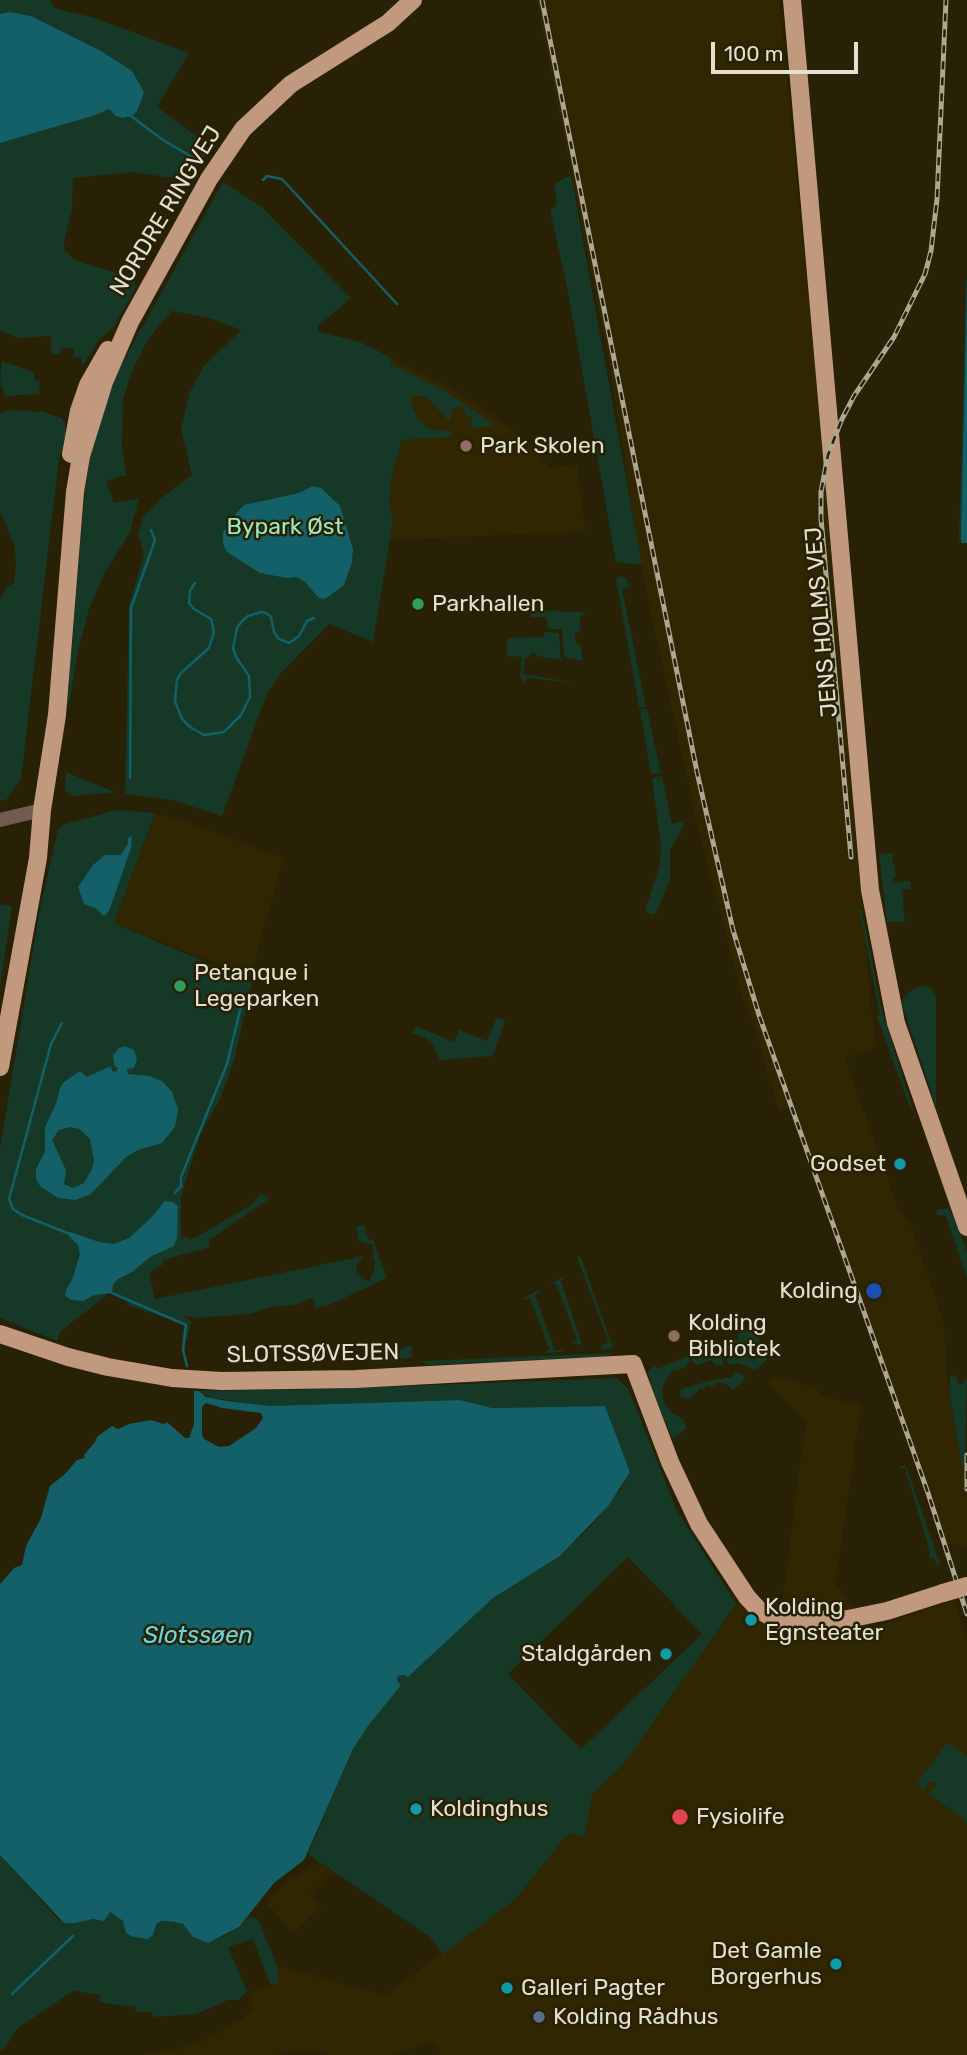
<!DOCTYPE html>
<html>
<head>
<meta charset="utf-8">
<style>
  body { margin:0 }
  #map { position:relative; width:967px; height:2055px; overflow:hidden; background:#282105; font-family:Rubik,sans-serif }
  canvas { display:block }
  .scale { position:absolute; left:711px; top:42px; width:147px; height:32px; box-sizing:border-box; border:4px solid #e4e0d0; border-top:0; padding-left:9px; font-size:21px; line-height:24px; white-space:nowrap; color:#e4e0d0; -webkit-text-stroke:5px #282105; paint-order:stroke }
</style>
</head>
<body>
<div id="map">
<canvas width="967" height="2055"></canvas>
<div class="scale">100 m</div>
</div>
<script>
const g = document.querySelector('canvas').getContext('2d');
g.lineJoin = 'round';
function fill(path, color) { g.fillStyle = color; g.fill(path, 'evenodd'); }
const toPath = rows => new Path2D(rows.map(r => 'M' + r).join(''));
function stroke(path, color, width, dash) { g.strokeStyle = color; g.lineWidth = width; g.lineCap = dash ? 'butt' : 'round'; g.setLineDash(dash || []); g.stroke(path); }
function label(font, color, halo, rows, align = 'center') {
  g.font = font + ' Rubik,sans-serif'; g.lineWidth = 5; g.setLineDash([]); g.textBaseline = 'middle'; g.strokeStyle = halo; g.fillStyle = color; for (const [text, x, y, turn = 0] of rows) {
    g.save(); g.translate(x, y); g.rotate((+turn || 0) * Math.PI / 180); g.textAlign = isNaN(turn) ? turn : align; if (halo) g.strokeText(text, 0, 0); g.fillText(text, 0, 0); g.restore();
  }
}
fill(toPath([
  [537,0,779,0,816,377,872,1019,876,1047,845,1058,899,1211,909,1221,943,1320,949,1392,962,1465,967,1472,967,1546,947,1544,914,1457,789,1108,779,1111,777,1105,753,1024,741,994,696,818,644,582,609,362],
  [390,357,449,387,484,409,529,442,549,467,577,465,585,531,390,540,393,522,389,500,392,477,402,440],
  [155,813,188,822,279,857,283,861,250,977,114,923],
  [777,1376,817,1389,820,1394,846,1403,862,1405,853,1454,854,1458,835,1584,872,1628,954,1600,967,1638,967,2055,440,2055,436,2043,429,2042,394,2055,329,2055,317,2051,281,2052,277,2055,144,2055,178,2049,203,2041,241,2020,253,2010,249,1998,252,1993,270,1984,279,1984,277,1966,385,1995,515,1900,564,1839,571,1834,585,1837,592,1795,624,1764,736,1604,782,1603,806,1421,769,1385,769,1380],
  [320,1862,332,1872,310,1895,322,1906,293,1933,268,1905,276,1892,291,1879]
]), '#302702');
fill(toPath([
  [0,0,50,0,54,8,95,18,189,53,157,107,211,147,198,166,189,163,180,173,171,178,135,172,73,178,72,210,64,242,65,251,77,261,123,275,134,273,136,276,134,284,137,286,114,327,98,341,82,367,82,357,74,357,74,349,61,348,60,355,51,354,51,336,19,338,0,331,0,143,96,115,109,109,127,118,132,116,101,51,31,16,10,12,0,14],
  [571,175,642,565,616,562,568,292,550,210,557,205,554,184],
  [223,182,262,207,351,298,318,326,319,332,360,342,390,357,391,364,445,391,495,426,472,428,471,416,465,415,464,407,457,407,452,410,450,422,425,396,412,396,411,399,413,408,418,419,426,427,438,431,452,431,450,437,402,440,392,477,389,500,393,522,373,642,329,624,281,673,266,696,222,816,172,800,125,794,129,605,144,555,138,535,143,517,159,500,192,475,181,430,189,394,203,367,241,330,210,318,172,311,148,339,131,373,123,400,122,447,126,475,106,481,114,503,139,498,130,532,104,574,89,609,78,651,69,704,67,706,83,510,89,461,102,413,119,369],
  [966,280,967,280,967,541,959,540],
  [2,361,33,372,35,381,40,381,39,394,5,396,0,381],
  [10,410,43,412,62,418,67,430,59,458,21,779,6,800,0,801,0,600,7,587,14,583,16,562,14,544,0,511,0,414],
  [620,576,626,578,630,586,622,589,646,707,639,707,616,579],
  [550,611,585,612,580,618,581,630,575,633,576,643,581,645,583,661,564,657,562,629,548,629,547,617,531,617,532,612],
  [544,632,559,633,561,660,537,656,537,654,532,653,528,658,525,658,523,674,577,683,527,678,525,683,520,677,522,657,507,656,507,638,544,637],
  [640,709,647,709,661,773,651,774],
  [66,772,115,792,75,796,65,790],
  [662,776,672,824,684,821,681,831,670,850,670,880,656,913,652,915,645,911,660,864,661,847,652,778],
  [117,810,155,813,114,923,252,982,234,1060,221,1097,200,1135,181,1197,181,1242,183,1236,191,1239,198,1236,251,1205,261,1193,269,1199,209,1240,210,1247,163,1260,163,1265,158,1266,158,1268,149,1272,155,1299,364,1256,356,1266,357,1272,365,1280,369,1281,374,1270,375,1260,373,1257,373,1245,359,1241,356,1226,364,1225,369,1241,373,1240,387,1278,329,1305,315,1308,314,1300,311,1298,295,1305,270,1307,250,1314,194,1318,183,1315,191,1322,187,1341,182,1340,184,1324,127,1305,127,1301,111,1292,61,1331,57,1341,0,1318,0,1149,39,914,58,829,65,824],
  [893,853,892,863,894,863,896,877,893,877,893,883,910,881,911,889,902,890,905,922,887,922,879,854],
  [0,904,12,906,0,986],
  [854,906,862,912,882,1011,913,1110,911,1110,877,1017,880,1015,860,913],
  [923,985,933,989,936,999,936,1107,901,1001,909,992],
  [497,1017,505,1021,493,1056,440,1060,432,1044,425,1038,412,1033,416,1026,454,1042,459,1030,487,1041],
  [949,1208,967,1251,967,1278,946,1216,937,1215,937,1210],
  [577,1257,581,1257,613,1348,601,1350,602,1345,609,1343],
  [562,1277,565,1278,561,1281,582,1345,572,1343,577,1340,556,1284,550,1285],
  [538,1290,540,1291,535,1295,555,1351,561,1350,563,1352,544,1353,549,1349,530,1298,524,1300,524,1298],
  [755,1327,767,1360,755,1370,739,1363,728,1364,722,1340,727,1348,739,1338,738,1334],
  [719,1341,724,1365,716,1365,711,1360,697,1365,692,1361,692,1351,700,1349,702,1352,717,1346],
  [408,1345,412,1347,412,1357,373,1364],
  [613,1353,605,1357,426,1365,423,1361],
  [689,1356,689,1363,685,1368,672,1371,664,1383,662,1391,664,1404,672,1413,683,1419,687,1428,673,1439,652,1390,648,1372,655,1365,657,1369],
  [734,1372,743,1375,745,1379,733,1390,726,1384,718,1382,710,1388,708,1385,703,1389,701,1387,690,1399,681,1397,680,1392,682,1389,712,1380,732,1377],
  [951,1374,957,1378,957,1383,963,1384,967,1378,965,1467,962,1465,949,1392],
  [617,1378,629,1390,676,1509,736,1604,624,1764,592,1795,585,1837,571,1834,564,1839,515,1900,443,1954,430,1937,308,1854,353,1749,368,1726,400,1685,397,1681,398,1676,403,1675,408,1677,493,1598,560,1556,591,1526,621,1489,630,1472,605,1406,492,1408,460,1400,271,1406,212,1398,199,1391,325,1389],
  [628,1557,702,1634,581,1749,508,1674],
  [904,1465,906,1466,940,1564,937,1565,934,1558,929,1559,930,1552,905,1468,898,1468],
  [947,1742,967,1757,967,1825,960,1816,929,1795,936,1784,930,1781,923,1791,919,1786,918,1782],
  [0,1855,59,1920,75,1923,93,1919,104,1921,110,1912,123,1921,126,1933,133,1937,140,1939,153,1935,154,1926,162,1921,183,1924,198,1940,223,1937,239,1927,249,1917,258,1919,277,1966,279,1984,270,1984,253,1939,228,1947,247,1991,239,2000,228,2000,196,2014,154,2017,151,2012,139,2012,135,2010,135,2005,130,2007,99,2002,100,1995,73,1991,18,2028,3,2051,0,2048]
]), '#163826');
fill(toPath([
  [10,12,31,16,101,51,132,71,144,92,137,111,132,116,123,118,116,116,109,109,96,115,0,143,0,14],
  [967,281,967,543,961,543],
  [313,486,321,488,340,506,353,549,352,562,344,585,325,599,319,598,304,581,296,577,287,578,260,573,227,552,223,544,223,533,233,517,244,505,299,493],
  [132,836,131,848,109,911,104,916,95,908,84,904,78,887,93,865,105,855,121,855,128,844,128,838],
  [125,1046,134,1050,137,1059,134,1068,127,1069,128,1074,149,1076,162,1081,172,1092,178,1109,175,1127,162,1143,138,1150,126,1157,91,1194,75,1200,58,1198,40,1186,36,1179,36,1169,45,1152,45,1127,56,1104,60,1088,64,1082,80,1071,87,1077,111,1066,112,1071,116,1072,118,1068,114,1065,113,1055,119,1048],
  [70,1127,79,1129,90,1139,94,1161,92,1169,84,1183,73,1188,64,1184,66,1170,52,1140,59,1130],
  [165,1201,173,1202,178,1206,177,1238,174,1246,150,1257,132,1272,118,1279,113,1284,112,1293,94,1295,83,1301,72,1300,65,1296,66,1290,72,1280,80,1254,78,1245,69,1236,70,1232,99,1242,114,1244,129,1238,149,1220],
  [194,1391,199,1391,206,1397,227,1401,271,1406,460,1400,492,1408,605,1406,630,1472,609,1505,560,1556,493,1598,408,1677,403,1675,398,1676,397,1681,401,1685,368,1726,353,1749,304,1860,274,1883,239,1927,208,1943,193,1937,183,1924,174,1922,162,1921,156,1924,153,1935,148,1939,133,1937,126,1933,123,1921,110,1912,104,1921,93,1919,75,1923,64,1923,0,1855,0,1584,14,1568,22,1565,26,1546,41,1518,50,1486,65,1474,77,1460,85,1458,84,1455,95,1442,97,1437,112,1426,118,1429,129,1424,151,1420,164,1424,167,1422,185,1438,189,1438,194,1424],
  [206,1403,222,1408,261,1413,263,1418,256,1428,229,1446,219,1447,204,1439,202,1435,202,1407]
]), '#146069');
stroke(toPath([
  [131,116,163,140,204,164],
  [263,180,267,176,282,179,397,304],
  [195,583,190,591,189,603,194,609,211,619,214,632,209,648,181,673,177,680,175,701,182,719,190,727,204,735,224,732,241,715,250,697,249,676,236,657,233,648,237,628,242,621,248,616,261,612,266,613,271,617,274,632,279,639,289,643,299,636,307,621,314,618],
  [130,778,131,608,155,540,151,530],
  [62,1023,51,1044,9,1199,13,1209,22,1215,70,1234],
  [175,1193,181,1186,181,1177,227,1064,242,1002],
  [112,1293,186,1325,183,1350,187,1366],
  [12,1994,73,1936]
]), '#146069', 2.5);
stroke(toPath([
  [0,820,42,810]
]), '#705d50', 14);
stroke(toPath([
  [792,0,870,890,896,1023,967,1227],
  [71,454,79,411,88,385,108,350],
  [0,1067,38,858,42,810,57,715,75,492,81,456,104,382,130,322,209,179,243,129,291,84,388,23,413,0],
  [0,1334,68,1357,108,1367,172,1378,222,1381,356,1379,633,1364,670,1462,699,1524,747,1597,759,1610,771,1617,783,1621,848,1619,887,1611,943,1593]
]), '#c0997e', 18);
const rail = toPath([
  [542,0,697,772,733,930,759,1015,928,1493,967,1614],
  [851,857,821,518,821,492,828,455,841,421,854,396,894,337,925,274,931,251,937,199,946,0],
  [967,1455,967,1489]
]);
stroke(rail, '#aca794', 5);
stroke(rail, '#282105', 2.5, [8]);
stroke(toPath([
  [943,1593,967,1586]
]), '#c0997e', 18);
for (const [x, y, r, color] of [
  [466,446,7,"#8d6e63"],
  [418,604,7,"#2e9e5b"],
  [180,986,7,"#2e9e5b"],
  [900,1164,7,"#0f9aa8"],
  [874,1291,9,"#1a4fb4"],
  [674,1336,7,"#8d6e63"],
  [751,1620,7,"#0f9aa8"],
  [666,1654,7,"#0f9aa8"],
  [416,1809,7,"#0f9aa8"],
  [680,1817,9,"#e0444e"],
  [836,1964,7,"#0f9aa8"],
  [507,1988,7,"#0f9aa8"],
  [539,2017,7,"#5c6f8a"]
]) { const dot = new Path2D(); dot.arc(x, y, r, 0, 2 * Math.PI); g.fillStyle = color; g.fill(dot); stroke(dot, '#282105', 2.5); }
label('23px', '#e4e0d0', '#282105', [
  ["NORDRE RINGVEJ",166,211,-59],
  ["JENS HOLMS VEJ",822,622,-95],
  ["SLOTSSØVEJEN",313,1354,-1]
]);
label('23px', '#e4e0d0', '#282105', [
  ["Park Skolen",480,446],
  ["Parkhallen",432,604],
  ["Petanque i",194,973],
  ["Legeparken",194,999],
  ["Godset",886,1164,"right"],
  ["Kolding",858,1291,"right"],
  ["Kolding",688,1323],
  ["Bibliotek",688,1349],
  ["Kolding",765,1607],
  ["Egnsteater",765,1633],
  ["Staldgården",652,1654,"right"],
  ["Koldinghus",430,1809],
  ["Fysiolife",696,1817],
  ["Det Gamle",822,1951,"right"],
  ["Borgerhus",822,1977,"right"],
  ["Galleri Pagter",521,1988],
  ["Kolding Rådhus",553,2017]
], 'left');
label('23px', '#9aeabd', '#282105', [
  ["Bypark Øst",285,527]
]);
label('italic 24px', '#6ad5e3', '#282105', [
  ["Slotssøen",198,1636]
]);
</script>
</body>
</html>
